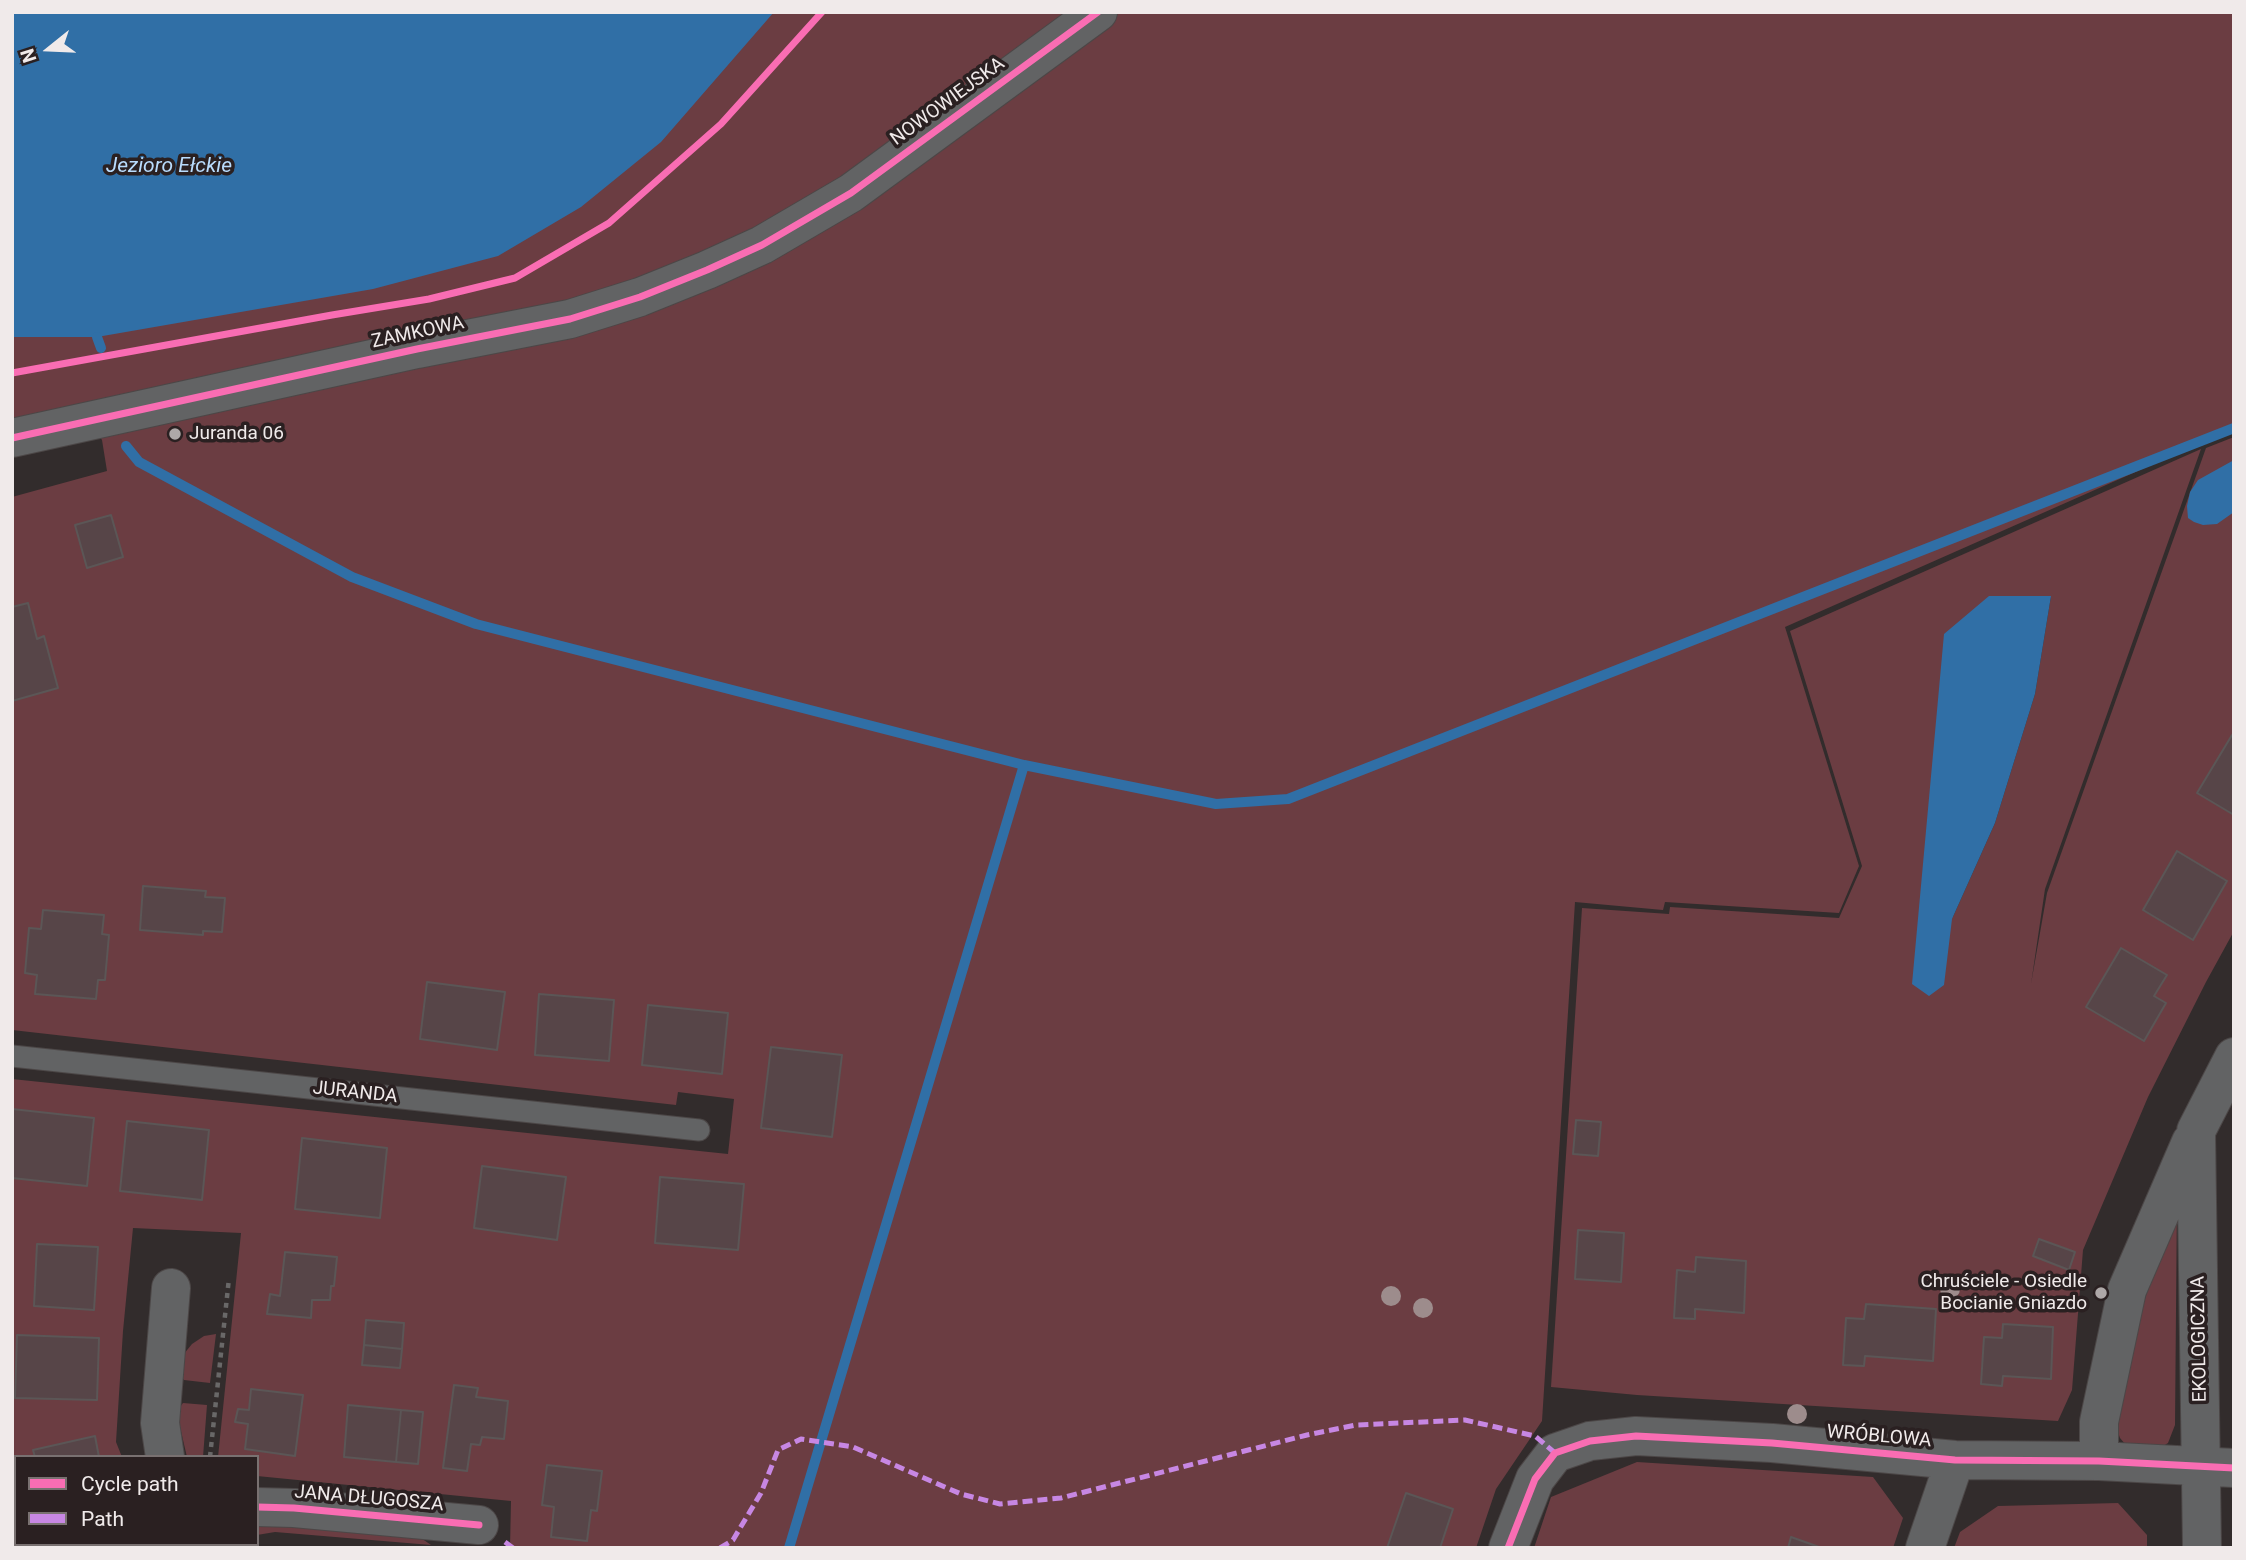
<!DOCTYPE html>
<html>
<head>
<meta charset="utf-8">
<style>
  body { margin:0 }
  #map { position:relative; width:2246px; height:1560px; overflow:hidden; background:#322c2c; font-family:Roboto,sans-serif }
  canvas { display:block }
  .frame { position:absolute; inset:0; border:14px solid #f0eaea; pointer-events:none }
  .legend { position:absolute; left:14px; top:1455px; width:245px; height:91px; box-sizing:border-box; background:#2a2021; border:2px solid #797171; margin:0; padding:9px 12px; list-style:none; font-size:21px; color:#f0eaea }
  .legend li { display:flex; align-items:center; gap:14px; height:35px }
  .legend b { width:35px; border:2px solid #797171 }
  .north { position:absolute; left:14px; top:14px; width:70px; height:70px; -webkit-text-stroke:5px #2a2021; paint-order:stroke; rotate:252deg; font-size:19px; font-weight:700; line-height:28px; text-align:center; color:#f0eaea }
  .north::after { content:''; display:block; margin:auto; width:24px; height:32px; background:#f0eaea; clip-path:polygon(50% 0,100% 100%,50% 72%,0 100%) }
</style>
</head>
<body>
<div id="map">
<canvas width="2246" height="1560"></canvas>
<div class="frame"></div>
<ul class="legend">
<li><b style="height:9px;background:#f96db3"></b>Cycle path</li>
<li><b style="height:9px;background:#c787e3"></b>Path</li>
</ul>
<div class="north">N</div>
</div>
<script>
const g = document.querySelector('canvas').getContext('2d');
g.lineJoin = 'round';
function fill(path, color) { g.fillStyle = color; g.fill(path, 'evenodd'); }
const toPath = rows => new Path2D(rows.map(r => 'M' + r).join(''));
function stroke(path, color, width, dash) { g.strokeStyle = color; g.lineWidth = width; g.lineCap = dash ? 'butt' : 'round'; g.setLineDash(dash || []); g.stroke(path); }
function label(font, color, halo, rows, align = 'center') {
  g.font = font + ' Roboto,sans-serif'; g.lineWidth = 7; g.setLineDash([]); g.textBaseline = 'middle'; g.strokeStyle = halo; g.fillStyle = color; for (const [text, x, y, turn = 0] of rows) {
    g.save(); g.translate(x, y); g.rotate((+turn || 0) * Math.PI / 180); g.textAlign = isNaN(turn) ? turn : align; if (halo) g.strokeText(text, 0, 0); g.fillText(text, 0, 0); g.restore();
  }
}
fill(toPath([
  [442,12,2234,12,2234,431,2201,443,1785,627,1859,866,1839,913,1665,902,1663,910,1575,902,1542,1421,1496,1489,1476,1548,510,1548,511,1501,257,1476,257,1457,218,1457,241,1233,133,1228,123,1331,116,1442,122,1457,16,1457,16,1544,152,1544,153,1548,12,1548,12,1079,728,1154,734,1099,678,1092,676,1105,12,1030,12,497,107,471,102,440,83,411,12,419,12,64],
  [2234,437,2234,931,2206,982,2148,1097,2083,1250,2072,1390,2058,1421,1637,1395,1551,1387,1582,908,1669,914,1670,907,1839,918,1862,866,1790,631,2201,449,2045,889,2031,984,2047,893,2206,448],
  [2051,596,2035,694,1995,823,1952,919],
  [2177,1198,2175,1425,2168,1443,2152,1453,2131,1451,2120,1438,2115,1424,2144,1302],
  [216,1334,210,1383,184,1380,180,1376,183,1355,192,1344,204,1336],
  [183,1403,207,1405,203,1457,187,1457,180,1427,180,1407],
  [1637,1462,1873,1477,1903,1518,1893,1548,1534,1548,1551,1497],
  [2118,1503,2147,1535,2147,1548,1954,1548,1960,1532,1998,1506],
  [283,1524,421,1538,431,1545,275,1532,257,1535,257,1526]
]), '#6b3d42');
fill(toPath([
  [12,12,774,12,661,142,581,207,498,256,373,289,97,337,12,337],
  [2234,460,2234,512,2217,524,2203,525,2194,522,2188,518,2187,506,2190,492,2198,480],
  [1989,596,2051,596,2035,694,1995,823,1952,919,1944,985,1929,996,1912,984,1944,634]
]), '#306fa6');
stroke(toPath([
  [97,337,101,348],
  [126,446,139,462,352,577,476,624,1024,765,1216,804,1288,799,2234,428],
  [789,1548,1024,765]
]), '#306fa6', 10);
const building = toPath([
  [111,515,123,557,87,568,75,525,111,515],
  [28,603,37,639,44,636,58,688,12,701,12,607,28,603],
  [2232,735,2234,736,2234,815,2197,793,2232,735],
  [2177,851,2227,881,2193,940,2143,910,2177,851],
  [143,886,206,891,205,897,225,898,222,932,203,931,203,935,140,930,143,886],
  [43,910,104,915,102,934,109,935,105,980,98,980,96,999,35,994,37,975,25,973,29,928,41,929,43,910],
  [2121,948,2167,975,2154,996,2166,1003,2144,1041,2086,1007,2121,948],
  [427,982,505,992,497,1050,420,1039,427,982],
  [539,994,614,1000,609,1061,535,1055,539,994],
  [648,1005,728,1013,722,1074,642,1065,648,1005],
  [771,1047,842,1055,832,1137,761,1128,771,1047],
  [12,1109,94,1118,87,1186,12,1178,12,1109],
  [1576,1120,1601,1122,1598,1156,1573,1154,1576,1120],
  [127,1121,209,1130,202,1200,120,1191,127,1121],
  [302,1138,387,1148,380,1218,295,1209,302,1138],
  [482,1166,566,1177,557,1240,474,1228,482,1166],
  [660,1177,744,1184,738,1250,655,1243,660,1177],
  [1578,1230,1624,1233,1621,1282,1575,1279,1578,1230],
  [2039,1239,2075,1252,2069,1270,2033,1256,2039,1239],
  [37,1244,98,1247,94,1310,34,1306,37,1244],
  [285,1252,337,1257,334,1286,331,1286,330,1300,312,1300,311,1318,267,1314,270,1294,280,1296,285,1252],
  [1696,1257,1746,1261,1744,1313,1695,1309,1695,1319,1674,1318,1677,1270,1695,1272,1696,1257],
  [1866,1304,1936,1309,1933,1361,1865,1356,1864,1366,1843,1365,1846,1318,1864,1319,1866,1304],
  [366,1320,404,1323,402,1349,364,1345,366,1320],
  [2003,1324,2053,1327,2051,1379,2003,1376,2002,1386,1981,1384,1984,1337,2002,1338,2003,1324],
  [17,1335,99,1338,97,1400,15,1398,17,1335],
  [364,1345,402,1349,400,1368,362,1365,364,1345],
  [454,1385,478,1388,476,1397,508,1401,504,1439,482,1437,480,1445,471,1444,467,1471,443,1468,454,1385],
  [251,1389,303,1395,295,1456,245,1449,248,1424,235,1422,238,1409,249,1410,251,1389],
  [348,1405,401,1410,396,1462,344,1457,348,1405],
  [401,1410,423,1412,418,1464,396,1462,401,1410],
  [95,1436,99,1457,35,1457,33,1450,95,1436],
  [547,1465,602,1471,597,1511,591,1510,587,1541,551,1537,554,1507,542,1505,547,1465],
  [1406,1493,1453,1509,1440,1548,1387,1548,1406,1493],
  [1791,1537,1822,1548,1788,1548,1791,1537],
  [113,1544,131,1544,132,1548,102,1548,113,1544]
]);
fill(building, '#574548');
stroke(building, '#5b5656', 2);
const service = toPath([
  [12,1056,699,1130]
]);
const minor = toPath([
  [165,1457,160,1423,171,1288],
  [2099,1461,2099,1422,2127,1290,2191,1142],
  [257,1507,294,1508,479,1525],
  [195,1544,196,1548],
  [1508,1548,1535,1479,1555,1453,1590,1441,1636,1436,1772,1443,1955,1460,2099,1461,2234,1468],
  [1925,1548,1955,1460],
  [2202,1548,2196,1131,2234,1057]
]);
const tertiary = toPath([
  [12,438,417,349,570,319,640,297,707,270,762,245,851,193,1098,12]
]);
stroke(service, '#4c4747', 23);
stroke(minor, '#4c4747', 40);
stroke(tertiary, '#4c4747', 40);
stroke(toPath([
  [210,1457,229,1278]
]), '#696868', 4.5, [5, 5]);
stroke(service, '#626364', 21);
stroke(minor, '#626364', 38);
stroke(tertiary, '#626364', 38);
stroke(toPath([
  [505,1542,513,1548],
  [720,1548,733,1540,761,1493,778,1450,801,1439,853,1447,961,1494,1000,1504,1061,1498,1307,1435,1356,1425,1465,1420,1535,1436,1555,1453]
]), '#c787e3', 5, [10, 5]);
stroke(toPath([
  [12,373,332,315,429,299,515,278,609,223,721,124,822,12],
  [12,438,417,349,570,319,640,297,707,270,762,245,851,193,1098,12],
  [257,1507,294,1508,479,1525],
  [1508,1548,1535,1479,1555,1453,1590,1441,1636,1436,1772,1443,1955,1460,2099,1461,2234,1468]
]), '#f96db3', 7);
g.fillStyle = '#9d8c8c';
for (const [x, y] of [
  [1950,1289],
  [1391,1296],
  [1423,1308],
  [1797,1414]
]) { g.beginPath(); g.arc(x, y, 10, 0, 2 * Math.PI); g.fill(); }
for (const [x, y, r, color] of [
  [175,434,7,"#aea8a8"],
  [2101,1293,7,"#aea8a8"]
]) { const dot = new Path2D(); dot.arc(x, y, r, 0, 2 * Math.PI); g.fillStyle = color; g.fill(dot); stroke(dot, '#2a2021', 2.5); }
label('19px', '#f0eaea', '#2a2021', [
  ["NOWOWIEJSKA",948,102,-36],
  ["ZAMKOWA",418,333,-12],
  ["JURANDA",355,1093,6],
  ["EKOLOGICZNA",2200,1339,-91],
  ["WRÓBLOWA",1879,1437,5],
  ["JANA DŁUGOSZA",369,1499,5]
]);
label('19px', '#f0eaea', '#2a2021', [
  ["Juranda 06",189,434],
  ["Chruściele - Osiedle",2087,1282,"right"],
  ["Bocianie Gniazdo",2087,1304,"right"]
], 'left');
label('italic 21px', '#b9dcfd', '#2a2021', [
  ["Jezioro Ełckie",169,167]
]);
</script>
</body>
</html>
